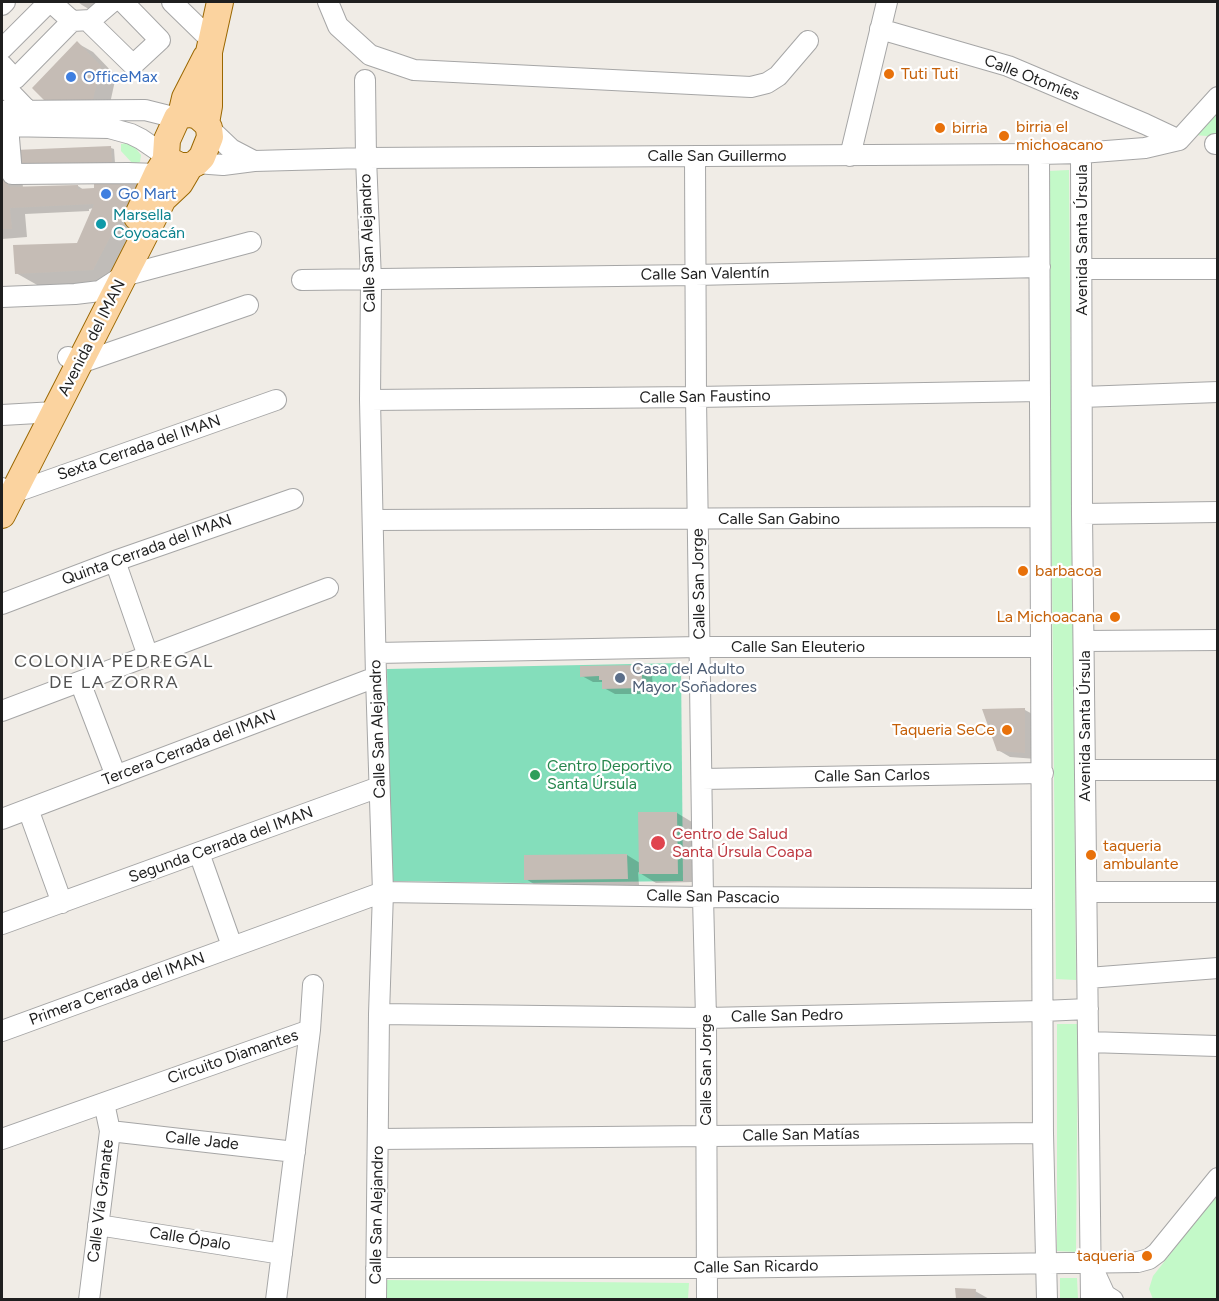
<!DOCTYPE html>
<html>
<head>
<meta charset="utf-8">
<style>
  body { margin:0 }
  #map { position:relative; width:1219px; height:1301px; overflow:hidden; background:#f0ece6; font-family:Figtree,sans-serif }
  canvas { display:block }
  .frame { position:absolute; inset:0; border:3px solid #1f1f1f; pointer-events:none }
</style>
</head>
<body>
<div id="map">
<canvas width="1219" height="1301"></canvas>
<div class="frame"></div>
</div>
<script>
const g = document.querySelector('canvas').getContext('2d');
g.lineJoin = 'round';
function fill(path, color) { g.fillStyle = color; g.fill(path, 'evenodd'); }
const toPath = rows => new Path2D(rows.map(r => 'M' + r).join(''));
function stroke(path, color, width, dash) { g.strokeStyle = color; g.lineWidth = width; g.lineCap = dash ? 'butt' : 'round'; g.setLineDash(dash || []); g.stroke(path); }
function label(font, color, halo, rows, align = 'center') {
  g.font = font + ' Figtree,sans-serif'; g.lineWidth = 4.5; g.setLineDash([]); g.textBaseline = 'middle'; g.strokeStyle = halo; g.fillStyle = color; for (const [text, x, y, turn = 0] of rows) {
    g.save(); g.translate(x, y); g.rotate((+turn || 0) * Math.PI / 180); g.textAlign = isNaN(turn) ? turn : align; if (halo) g.strokeText(text, 0, 0); g.fillText(text, 0, 0); g.restore();
  }
}
fill(toPath([
  [1217,112,1217,137,1195,135],
  [127,143,134,146,141,155,140,162,133,164,121,151,121,144],
  [1069,170,1076,980,1056,979,1048,171],
  [1057,1024,1078,1024,1076,1252,1057,1251],
  [1217,1197,1217,1299,1153,1299,1149,1289,1153,1276,1204,1211],
  [1060,1278,1077,1278,1078,1299,1060,1299],
  [385,1280,689,1283,688,1299,385,1300]
]), '#c3f9c8');
fill(toPath([
  [681,663,683,881,523,883,391,881,387,669]
]), '#84debb');
fill(toPath([
  [78,2,110,2,97,14,82,5],
  [77,43,93,52,116,76,109,108,63,110],
  [2,140,20,151,111,148,114,149,115,163,21,167,23,188,78,186,84,190,96,189,96,186,137,184,144,188,151,217,116,282,39,286,16,273,78,245,94,208,89,209,89,211,25,214,27,237,2,239],
  [641,666,652,673,653,694,615,694,604,688,604,682,593,682,582,676],
  [1025,710,1036,716,1036,759,1010,757,998,750],
  [677,813,692,822,693,882,656,883,638,872,639,885,537,886,526,879,627,855,640,863],
  [957,1290,975,1291,991,1300,957,1300]
]), '#0003');
fill(toPath([
  [77,41,101,66,93,100,46,102,32,88],
  [2,138,4,138,8,187,78,185,78,189,94,188,94,184,137,183,128,203,93,270,15,274,13,245,77,243,94,204,10,208,12,229,2,229],
  [111,146,112,162,16,166,15,150],
  [642,665,642,688,602,689,602,680,599,680,599,676,580,677,580,666],
  [1025,708,1025,753,997,751,982,709],
  [638,812,677,812,678,874,639,874],
  [627,854,628,879,524,880,524,855],
  [955,1288,976,1289,975,1299,956,1299]
]), '#c5bcb5');
const minor = toPath([
  [51,2,72,21,91,20,112,2],
  [172,2,211,40],
  [328,2,338,26,370,55,414,70,751,87,767,83,778,76,808,41],
  [2,5,5,2],
  [91,20,91,24,133,65,160,40,123,2],
  [880,29,1008,66,1145,124,1179,140],
  [2,49,49,2],
  [2,65,15,79,72,21],
  [365,80,366,158,371,280,370,400,376,677,383,892,379,1014,376,1300],
  [2,84,29,112],
  [2,111,145,110,177,118],
  [2,126,109,128,131,134,141,139,166,156],
  [8,126,12,174,128,173,157,174],
  [209,128,231,149,254,161],
  [1179,140,1218,97],
  [1215,144,1218,144],
  [1081,153,1082,514,1091,1300],
  [1039,154,1043,1133,1047,1300],
  [695,156,696,397,703,897,706,1018,707,1300],
  [850,156,887,2],
  [196,163,223,165,254,161,366,158,1039,154,1081,153,1145,148,1179,140],
  [1082,269,1218,269],
  [302,280,695,275,1040,267],
  [2,297,75,294,100,291,123,276,251,242],
  [68,357,80,363,248,305],
  [1082,397,1218,392],
  [370,400,696,397,1040,391],
  [2,415,55,412],
  [2,488,13,493,276,400],
  [1082,514,1218,512],
  [373,520,1040,517],
  [115,561,148,656],
  [2,604,115,561,293,499],
  [1084,641,1218,640],
  [376,653,700,647,1041,647],
  [80,682,116,776],
  [2,711,328,588],
  [1085,770,1218,770],
  [702,779,1043,773],
  [28,809,62,903],
  [2,819,376,677],
  [199,853,232,946],
  [1087,892,1218,892],
  [2,924,379,787],
  [1088,978,1218,968],
  [379,1014,706,1018,1043,1011,1088,1009],
  [2,1031,383,892,703,897,1042,899],
  [1089,1042,1217,1046],
  [110,1131,295,1152],
  [2,1139,310,1030],
  [378,1139,1043,1133],
  [98,1225,282,1254],
  [376,1268,707,1268,1138,1262,1149,1259,1157,1253,1218,1178],
  [1094,1271,1105,1295,1113,1300],
  [89,1300,110,1131,104,1103],
  [276,1300,310,1030,313,985]
]);
const major = toPath([
  [190,114,198,116,206,123,209,128,210,137,202,157,196,163,190,166,180,166,172,162,166,156,167,140,177,118,181,115,190,114],
  [181,115,185,98,206,57],
  [206,123,209,106,209,52,220,2],
  [137,217,157,174,167,158],
  [2,515,163,199,180,183,190,166]
]);
stroke(minor, '#a6a6a6', 22);
stroke(major, '#9a6701', 28);
stroke(minor, '#fff', 20);
stroke(major, '#fbd39f', 26);
for (const [x, y, r, color] of [
  [889,74,6,"#e8710a"],
  [71,77,6,"#3f7fe0"],
  [940,128,6,"#e8710a"],
  [1004,136,6,"#e8710a"],
  [106,194,6,"#3f7fe0"],
  [101,224,6,"#0f9aa8"],
  [1023,571,6,"#e8710a"],
  [1115,617,6,"#e8710a"],
  [620,678,6,"#5c6f8a"],
  [1007,730,6,"#e8710a"],
  [535,775,6,"#2e9e5b"],
  [658,843,8,"#e0444e"],
  [1091,855,6,"#e8710a"],
  [1147,1256,6,"#e8710a"]
]) { const dot = new Path2D(); dot.arc(x, y, r, 0, 2 * Math.PI); g.fillStyle = color; g.fill(dot); stroke(dot, '#fff', 2); }
label('16px', '#c56008', '#fff', [
  ["Tuti Tuti",901,74],
  ["birria el",1016,127],
  ["michoacano",1016,145],
  ["birria",952,128],
  ["barbacoa",1035,571],
  ["La Michoacana",1103,617,"right"],
  ["Taqueria SeCe",995,730,"right"],
  ["taqueria",1103,846],
  ["ambulante",1103,864],
  ["taqueria",1135,1256,"right"]
], 'left');
label('16px', '#366cbe', '#fff', [
  ["OfficeMax",83,77],
  ["Go Mart",118,194]
], 'left');
label('16px', '#1f1f1f', '#fff', [
  ["Calle Otomíes",1032,78,21],
  ["Calle San Guillermo",717,156],
  ["Avenida Santa Úrsula",1082,240,-90],
  ["Calle San Alejandro",368,243,-92],
  ["Calle San Valentín",705,274,-1],
  ["Avenida del IMAN",92,338,-63],
  ["Calle San Faustino",705,397,-1],
  ["Sexta Cerrada del IMAN",139,448,-19],
  ["Calle San Gabino",779,519],
  ["Quinta Cerrada del IMAN",147,550,-20],
  ["Calle San Jorge",699,584,-91],
  ["Calle San Eleuterio",798,647],
  ["Avenida Santa Úrsula",1085,726,-90],
  ["Calle San Alejandro",378,729,-92],
  ["Tercera Cerrada del IMAN",189,748,-21],
  ["Calle San Carlos",872,776,-1],
  ["Segunda Cerrada del IMAN",221,845,-20],
  ["Calle San Pascacio",713,897,1],
  ["Primera Cerrada del IMAN",117,989,-20],
  ["Calle San Pedro",787,1016,-1],
  ["Circuito Diamantes",233,1057,-19],
  ["Calle San Jorge",706,1070,-90],
  ["Calle San Matías",801,1135,-1],
  ["Calle Jade",202,1141,6],
  ["Calle Vía Granate",101,1201,-83],
  ["Calle San Alejandro",377,1215,-89],
  ["Calle Ópalo",190,1239,9],
  ["Calle San Ricardo",756,1267,-1]
]);
label('16px', '#0d838f', '#fff', [
  ["Marsella",113,215],
  ["Coyoacán",113,233]
], 'left');
label('16px', '#4e5e75', '#fff', [
  ["Casa del Adulto",632,669],
  ["Mayor Soñadores",632,687]
], 'left');
label('16px', '#27864d', '#fff', [
  ["Centro Deportivo",547,766],
  ["Santa Úrsula",547,784]
], 'left');
label('16px', '#be3a42', '#fff', [
  ["Centro de Salud",672,834],
  ["Santa Úrsula Coapa",672,852]
], 'left');
g.letterSpacing = '1.5px';
label('18px', '#525252', '#fff', [
  ["COLONIA PEDREGAL",114,662],
  ["DE LA ZORRA",114,683]
]);
g.letterSpacing = '0px';
</script>
</body>
</html>
